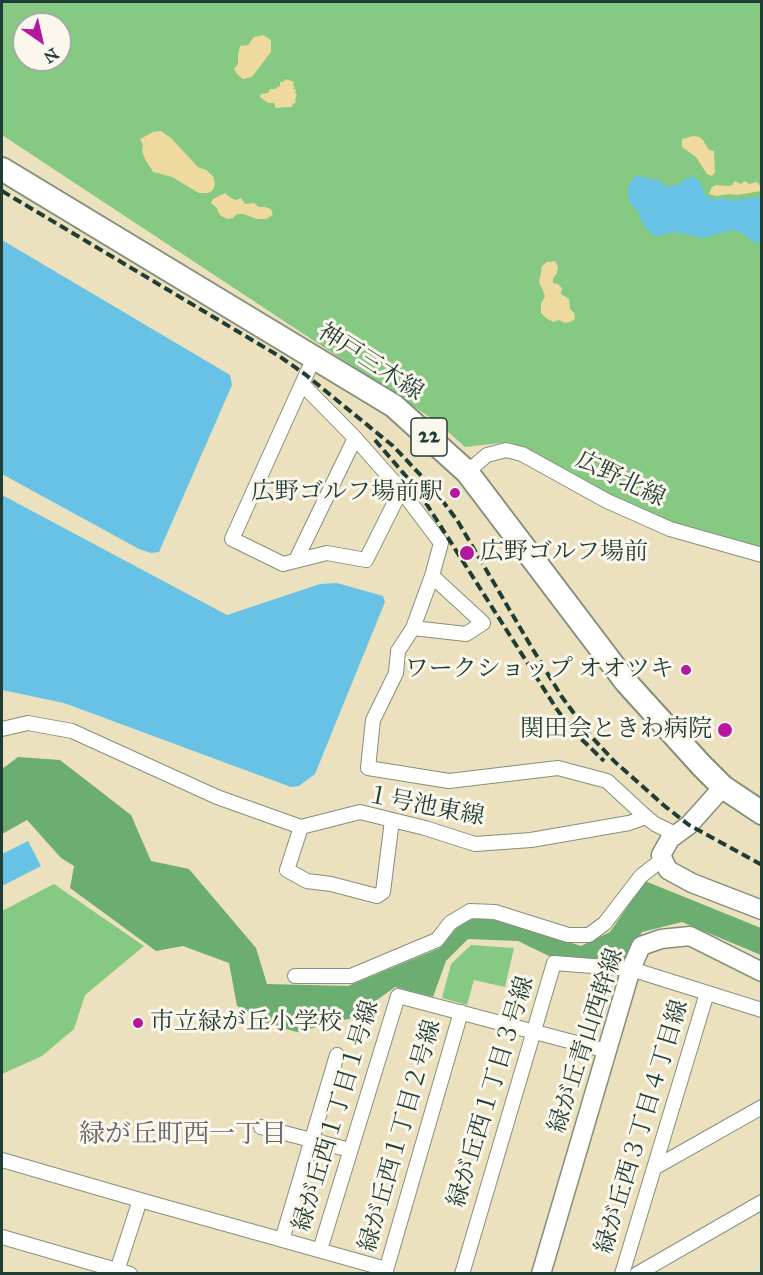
<!DOCTYPE html>
<html>
<head>
<meta charset="utf-8">
<style>
  body { margin:0 }
  #map { position:relative; width:763px; height:1275px; overflow:hidden; background:#ece1be; font-family:"IM FELL Great Primer",serif }
  canvas { display:block }
  .frame { position:absolute; inset:0; border:3px solid #1f3d34; pointer-events:none }
  .north { position:absolute; left:12px; top:12px; width:60px; height:60px; box-sizing:border-box; background:#fbf7ec; border:2px solid #a3ada2; border-radius:50%; rotate:146deg; font-size:16px; font-weight:700; line-height:24px; text-align:center; color:#1f3d34 }
  .north::after { content:''; display:block; margin:auto; width:21px; height:27px; background:#b5179e; clip-path:polygon(50% 0,100% 100%,50% 72%,0 100%) }
</style>
</head>
<body>
<div id="map">
<canvas width="763" height="1275"></canvas>
<div class="frame"></div>
<div class="north">N</div>
</div>
<script>
const g = document.querySelector('canvas').getContext('2d');
g.lineJoin = 'round';
function fill(path, color) { g.fillStyle = color; g.fill(path, 'evenodd'); }
const toPath = rows => new Path2D(rows.map(r => 'M' + r).join(''));
function stroke(path, color, width, dash) { g.strokeStyle = color; g.lineWidth = width; g.lineCap = dash ? 'butt' : 'round'; g.setLineDash(dash || []); g.stroke(path); }
function label(font, color, halo, rows, align = 'center') {
  g.font = font + ' "IM FELL Great Primer","Noto Serif JP",serif'; g.lineWidth = 6; g.setLineDash([]); g.textBaseline = 'middle'; g.strokeStyle = halo; g.fillStyle = color; for (const [text, x, y, turn = 0] of rows) {
    g.save(); g.translate(x, y); g.rotate((+turn || 0) * Math.PI / 180); g.textAlign = isNaN(turn) ? turn : align; if (halo) g.strokeText(text, 0, 0); g.fillText(text, 0, 0); g.restore();
  }
}
fill(toPath([
  [2,2,761,2,761,552,666,524,509,442,465,447,437,422,2,135],
  [24,24,60,24,60,60,24,60],
  [54,884,144,946,85,995,74,1029,42,1056,2,1074,2,911],
  [471,945,514,948,505,987,474,980,467,1005,442,998,451,964]
]), '#85c983');
fill(toPath([
  [18,757,60,760,131,815,151,861,189,869,256,948,267,984,348,986,440,948,459,925,475,918,504,921,581,946,610,932,645,881,761,928,761,955,682,922,642,932,627,961,549,956,518,941,468,939,446,961,433,997,395,987,352,1018,297,1032,268,1024,237,1006,229,963,183,946,156,951,70,888,74,866,61,858,27,820,2,834,2,769]
]), '#6cad71');
fill(toPath([
  [263,35,271,40,271,52,252,77,243,79,237,74,234,69,238,64,238,55,240,46,248,45,254,37],
  [286,79,294,82,293,85,295,87,293,89,296,90,295,93,297,95,295,100,296,102,293,104,292,107,287,107,276,108,274,103,268,103,260,97,261,94,268,93,270,89,276,89,278,86,280,87,280,82,283,82],
  [161,131,171,138,198,167,206,170,213,176,215,184,213,190,208,193,199,193,172,177,153,172,145,159,142,151,143,145,140,139,153,132],
  [693,136,699,137,703,140,709,150,714,151,715,172,712,176,707,174,696,157,682,147,682,139],
  [735,181,741,184,745,181,749,184,757,182,761,187,761,191,737,195,729,194,717,196,709,194,712,187,716,185,729,186,732,185],
  [225,193,231,198,236,200,241,198,245,204,254,203,259,207,265,207,271,209,273,215,266,219,257,219,243,214,237,214,233,218,228,219,221,216,218,212,217,208,211,203,213,199],
  [555,261,558,267,557,273,553,279,553,283,558,284,562,288,561,294,569,299,570,309,574,313,575,319,570,322,565,323,559,320,553,322,546,318,541,313,541,304,545,296,542,288,539,283,542,266,547,262]
]), '#eeda9e');
fill(toPath([
  [636,176,644,177,658,180,668,187,680,184,686,178,695,177,702,186,704,193,710,199,723,199,733,200,761,197,761,243,752,241,744,234,732,230,703,238,675,232,659,236,653,235,645,227,641,220,639,213,629,201,628,186],
  [2,240,230,375,232,385,159,552,151,553,139,549,2,474],
  [2,495,227,615,320,584,337,583,383,596,385,602,315,774,299,786,291,787,64,703,2,690],
  [28,841,41,866,2,886,2,854]
]), '#68c2e6');
const minor = toPath([
  [314,358,302,384,355,438,401,490,441,543,432,576,413,628,398,651,396,673,373,720,368,768,449,781,558,768,607,781,646,817],
  [302,384,232,539,283,564,327,553,366,560,401,490],
  [467,472,487,455,506,450,522,454,607,501,670,529,762,555],
  [296,560,355,438],
  [413,628,466,634,483,623,432,576],
  [2,729,28,723,72,731,217,797,301,827,360,812,425,828,475,844,531,840,629,823,646,817,655,824,675,834],
  [301,827,287,870,307,881,331,884,377,896,383,892,392,820],
  [295,976,351,976,437,940,450,923,470,911,495,912,568,935,589,935,605,923,641,876,663,859],
  [261,1127,350,1150],
  [2,1160,140,1200,386,1269],
  [654,1168,762,1107],
  [2,1237,130,1274],
  [282,1240,337,1055],
  [320,1250,398,996,607,1051],
  [116,1274,140,1200],
  [385,1274,461,1012],
  [462,1274,554,963,631,969,762,1010],
  [622,1274,707,993],
  [637,1274,762,1202]
]);
const tertiary = toPath([
  [723,787,689,825,670,839,661,855,668,870,692,883,762,910],
  [541,1274,631,969,641,946,661,939,690,936,762,972]
]);
const primary = toPath([
  [2,169,394,406,467,472,626,682,701,765,723,787,762,813]
]);
stroke(minor, '#868f79', 16);
stroke(tertiary, '#868f79', 21);
stroke(primary, '#868f79', 26);
stroke(minor, '#fff', 14);
stroke(tertiary, '#fff', 18);
stroke(primary, '#fff', 22);
stroke(toPath([
  [2,191,279,356,306,375,393,446,432,487,457,520,532,648,562,697,589,734,615,762,667,808],
  [375,440,417,489,556,708,571,729,604,761],
  [662,804,689,825,762,865]
]), '#1f3d34', 4, [9, 4.5]);
for (const [x, y, r, color] of [
  [455,493,6,"#b5179e"],
  [467,553,8,"#b5179e"],
  [686,670,6,"#b5179e"],
  [725,730,8,"#b5179e"],
  [138,1023,6,"#b5179e"]
]) { const dot = new Path2D(); dot.arc(x, y, r, 0, 2 * Math.PI); g.fillStyle = color; g.fill(dot); stroke(dot, '#fbf7ec', 2); }
for (const [x, y, w] of [
  [429,437,36]
]) { const box = new Path2D(); box.roundRect(x - w / 2, y - 19, w, 38, 4.5); g.fillStyle = '#fbf7ec'; g.fill(box); stroke(box, '#1f3d34', 1.5); }
label('bold 22px', '#1f3d34', null, [
  ["22",429,437]
]);
label('24px', '#1f3d34', '#fbf7ec', [
  ["神戸三木線",370,363,33],
  ["広野北線",620,480,26],
  ["１号池東線",425,807,11],
  ["緑が丘青山西幹線",587,1041,-72],
  ["緑が丘西１丁目３号線",492,1092,-73],
  ["緑が丘西１丁目１号線",337,1116,-73],
  ["緑が丘西３丁目４丁目線",643,1127,-73],
  ["緑が丘西１丁目２号線",401,1136,-74]
]);
label('24px', '#1f3d34', '#fbf7ec', [
  ["広野ゴルフ場前駅",443,493],
  ["広野ゴルフ場前",480,553,"left"],
  ["ワークショップ オオツキ",674,670],
  ["関田会ときわ病院",712,730],
  ["市立緑が丘小学校",150,1023,"left"]
], 'right');
label('26px', '#646169', '#fbf7ec', [
  ["緑が丘町西一丁目",183,1136]
]);
</script>
</body>
</html>
